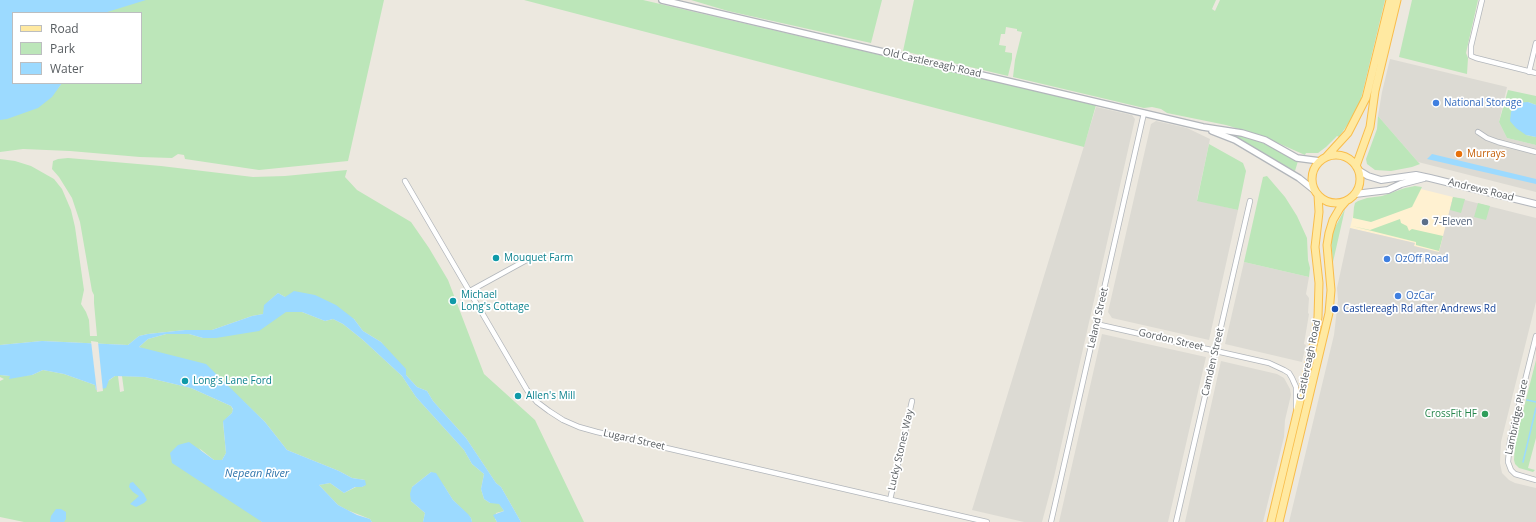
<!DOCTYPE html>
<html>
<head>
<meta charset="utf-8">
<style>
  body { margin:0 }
  #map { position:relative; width:1536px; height:522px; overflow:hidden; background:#ece8df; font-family:"Open Sans",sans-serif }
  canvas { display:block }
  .legend { position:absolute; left:12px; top:12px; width:130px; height:72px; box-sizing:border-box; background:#fff; border:1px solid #bcbec0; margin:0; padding:5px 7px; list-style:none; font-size:12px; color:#585d61 }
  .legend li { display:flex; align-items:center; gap:8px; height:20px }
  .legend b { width:20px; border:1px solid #bcbec0 }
</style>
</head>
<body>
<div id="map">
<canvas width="1536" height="522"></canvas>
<ul class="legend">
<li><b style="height:5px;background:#ffe9a1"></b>Road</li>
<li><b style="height:11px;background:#bce6b9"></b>Park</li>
<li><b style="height:11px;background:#9cdaff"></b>Water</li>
</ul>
</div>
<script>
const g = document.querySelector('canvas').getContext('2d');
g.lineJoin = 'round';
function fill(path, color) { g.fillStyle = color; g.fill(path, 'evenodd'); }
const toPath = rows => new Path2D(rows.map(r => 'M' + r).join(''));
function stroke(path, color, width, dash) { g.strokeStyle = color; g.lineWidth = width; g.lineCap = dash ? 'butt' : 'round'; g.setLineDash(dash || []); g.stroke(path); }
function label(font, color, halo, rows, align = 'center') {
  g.font = font + ' "Open Sans",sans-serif'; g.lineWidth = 3.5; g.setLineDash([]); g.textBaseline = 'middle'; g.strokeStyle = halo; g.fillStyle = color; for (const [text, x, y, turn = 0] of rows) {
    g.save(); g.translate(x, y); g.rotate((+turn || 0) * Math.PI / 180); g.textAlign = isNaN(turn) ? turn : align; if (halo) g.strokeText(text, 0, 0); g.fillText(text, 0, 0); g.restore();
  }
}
fill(toPath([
  [1417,188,1453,197,1439,253,1414,246,1414,243,1350,228,1354,212]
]), '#fff1d1');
fill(toPath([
  [1390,59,1507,87,1499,122,1507,138,1536,145,1536,192,1418,162,1378,116,1382,92],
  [1096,107,1132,115,1135,119,1054,477,1042,522,1024,522,972,510],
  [1156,121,1187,128,1210,139,1197,200,1238,210,1209,340,1112,318,1108,312,1151,124],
  [1453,197,1536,218,1536,302,1501,442,1500,463,1502,473,1509,480,1515,483,1536,488,1536,522,1289,522,1334,335,1338,300,1337,288,1350,228,1415,243,1414,246,1439,252],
  [1244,262,1309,277,1306,294,1309,298,1308,313,1309,314,1304,344,1306,345,1302,362,1225,344],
  [1102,334,1206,357,1168,522,1059,522],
  [1221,361,1277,374,1284,378,1290,389,1291,395,1285,420,1284,437,1263,522,1185,522]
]), '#dcdad3');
fill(toPath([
  [84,0,384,0,348,161,259,170,185,159,184,155,178,154,172,158,140,157,70,151,23,149,0,152,0,68,13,83,58,88,62,83,141,83,141,13,77,13],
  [524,0,643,0,1096,105,1084,147],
  [691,0,882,0,871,43,728,11],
  [914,0,1216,0,1212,9,1215,11,1220,0,1385,0,1361,99,1355,114,1339,137,1337,136,1326,147,1318,153,1306,153,1305,155,1262,136,1226,125,1167,113,1161,109,1152,107,1144,108,1013,77,1015,60,1022,32,1017,31,1017,29,1006,27,1005,34,1001,34,999,45,1006,46,1005,52,1012,53,1012,59,1008,76,903,51],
  [1412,0,1478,0,1466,53,1468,58,1467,74,1399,57],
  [1508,90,1536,96,1536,105,1528,102,1526,135,1536,137,1536,145,1507,138,1499,122],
  [1378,116,1418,162,1420,164,1412,167,1391,171,1375,170,1367,164,1366,159,1377,129],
  [1238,135,1261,142,1298,161,1295,171,1236,139],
  [1209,144,1243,163,1246,171,1238,210,1197,201],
  [68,158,161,166,253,177,285,176,347,170,345,177,357,190,411,222,429,248,448,280,484,374,535,420,584,522,521,522,501,487,496,483,466,438,433,401,427,391,417,387,406,375,381,342,363,331,354,319,285,297,278,293,269,301,263,314,252,316,212,330,185,330,148,334,139,336,128,345,42,341,0,345,0,159,15,161,31,166,54,179,62,189,71,210,75,227,84,290,81,304,86,312,89,320,90,336,97,336,94,303,94,295,92,291,80,222,72,198,59,177,52,169,53,161,58,159],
  [1267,176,1285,197,1297,216,1307,238,1308,260,1310,268,1309,277,1244,262,1263,177],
  [1415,186,1422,187,1412,207,1371,222,1353,218,1354,207,1355,203,1358,201,1367,198,1382,196,1405,188],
  [1453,197,1465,199,1461,213,1450,210],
  [1478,203,1490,206,1486,220,1474,217],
  [1345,209,1333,262,1331,240,1334,229],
  [1400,219,1401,223,1407,226,1409,231,1412,229,1443,236,1439,251,1416,245,1416,242,1352,226,1370,230],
  [285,312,302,312,325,321,333,319,343,324,363,340,402,376,416,397,464,450,472,464,484,474,481,489,484,499,490,503,499,503,504,511,496,513,495,519,497,522,472,522,471,518,453,500,444,486,431,472,412,487,411,501,425,513,423,522,372,522,370,519,347,510,338,505,319,485,330,483,344,493,356,487,362,487,365,485,365,480,352,478,339,471,287,450,265,422,243,401,139,347,148,339,166,334,189,334,203,338],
  [1536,360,1536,438,1528,468,1535,470,1533,472,1519,468,1515,464,1514,460,1515,443],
  [43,370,64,374,95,385,96,390,115,376,118,376,120,392,124,391,122,376,145,377,191,388,231,406,233,410,232,413,223,422,226,453,222,460,214,460,199,448,262,522,24,522,0,517,0,381,4,379,0,377,0,375,10,376,32,375]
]), '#bce6b9');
fill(toPath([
  [0,0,146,0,104,13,13,13,13,83,62,83,52,97,38,108,7,119,0,120],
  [1528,102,1536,105,1536,137,1526,135,1516,128,1510,121,1511,112,1516,103],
  [1432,154,1536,179,1536,184,1427,159],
  [294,291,315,295,336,305,354,319,363,331,381,342,406,369,406,375,417,387,427,391,433,401,466,438,496,483,501,487,521,522,497,522,493,515,504,511,499,504,490,503,484,499,481,489,484,474,472,464,464,450,416,397,402,376,363,340,343,324,333,319,325,321,302,312,286,312,259,331,216,338,203,338,189,334,166,334,148,339,139,347,206,364,265,422,287,450,339,471,352,478,365,480,366,485,362,487,355,487,344,493,330,483,319,485,338,505,357,515,370,519,372,522,262,522,172,463,170,453,178,445,189,442,214,460,222,460,226,453,223,421,232,413,233,409,231,406,191,388,145,377,115,376,109,380,106,388,96,390,95,385,64,374,43,370,32,375,9,379,10,376,0,375,0,345,42,341,128,345,139,336,148,334,185,330,212,330,252,316,263,314,264,305,278,293,285,297],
  [431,472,436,473,453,500,468,514,471,518,472,522,423,522,425,513,411,501,410,494,412,487],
  [133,482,144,494,147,500,144,503,136,507,130,504,139,496,133,492,129,487,130,483],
  [56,509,61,509,66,512,66,519,64,522,50,522,51,516]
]), '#9cdaff');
fill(toPath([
  [91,341,98,342,103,391,97,392]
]), '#ece8df');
stroke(toPath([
  [1527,400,1536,402],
  [1523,462,1536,408]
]), '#9cdaff', 1.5);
const minor = toPath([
  [1482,0,1471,46,1471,56,1476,58,1536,73],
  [1529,72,1536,43],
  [1478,132,1487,138,1498,142,1536,152],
  [405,181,527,390,537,402,549,411,563,420,579,427,597,432,987,522],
  [470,291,532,257],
  [1096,324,1269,363,1284,370,1289,373,1292,378,1296,387,1296,408],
  [1536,336,1510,441,1508,462,1511,470,1515,474,1536,480],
  [890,500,912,401],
  [1051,522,1144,113],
  [1176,522,1250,201]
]);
const tertiary = toPath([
  [662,0,1203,127,1242,133,1265,140,1297,158,1320,161],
  [1212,131,1235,140,1262,156,1299,178,1314,190]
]);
const secondary = toPath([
  [1358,170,1368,176,1381,180,1416,175,1430,178,1536,204],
  [1355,194,1388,190,1401,184,1424,178]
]);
const primary = toPath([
  '1312 179a24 24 0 1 1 48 0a24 24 0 1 1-48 0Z',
  [1326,157,1348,133,1366,98,1390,0],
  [1356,166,1370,127,1375,91,1397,0],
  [1271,522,1314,342,1318,317,1319,283,1315,247,1319,212,1318,195],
  [1279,522,1329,313,1331,290,1327,245,1329,233,1333,220,1340,208,1346,201]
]);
stroke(minor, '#b2b6bb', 6);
stroke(tertiary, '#b2b6bb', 8);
stroke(secondary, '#b3b7bd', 8);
stroke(primary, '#f9bd4b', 9);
stroke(minor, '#fff', 4.5);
stroke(tertiary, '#fff', 5.5);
stroke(secondary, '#fff', 6);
stroke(primary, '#ffe9a1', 7);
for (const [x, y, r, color] of [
  [1436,103,4,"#3f7fe0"],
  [1459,154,4,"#e8710a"],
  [1425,222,4,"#5c6f8a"],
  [496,258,4,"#0f9aa8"],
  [1387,259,4,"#3f7fe0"],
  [1398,296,4,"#3f7fe0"],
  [453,301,4,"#0f9aa8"],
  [1335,309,4,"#1a4fb4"],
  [185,381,4,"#0f9aa8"],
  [518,396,4,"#0f9aa8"],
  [1485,414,4,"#2e9e5b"]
]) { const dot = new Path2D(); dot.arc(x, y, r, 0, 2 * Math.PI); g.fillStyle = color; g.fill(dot); stroke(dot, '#fff', 1.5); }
label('10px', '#585d61', '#fff', [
  ["Old Castlereagh Road",932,63,13],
  ["Andrews Road",1481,190,14],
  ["Leland Street",1098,318,-77],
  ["Gordon Street",1171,340,13],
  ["Castlereagh Road",1309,360,-78],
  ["Camden Street",1213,362,-77],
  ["Lambridge Place",1517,417,-78],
  ["Lugard Street",634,440,13],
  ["Lucky Stones Way",901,450,-77]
]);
label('10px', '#366cbe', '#fff', [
  ["National Storage",1444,103],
  ["OzOff Road",1395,259],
  ["OzCar",1406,296]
], 'left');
label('10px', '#c56008', '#fff', [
  ["Murrays",1467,154]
], 'left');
label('10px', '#4e5e75', '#fff', [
  ["7-Eleven",1433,222]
], 'left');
label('10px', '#0d838f', '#fff', [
  ["Mouquet Farm",504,258],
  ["Michael",461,295],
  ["Long's Cottage",461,307],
  ["Long's Lane Ford",193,381],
  ["Allen's Mill",526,396]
], 'left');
label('10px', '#164399', '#fff', [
  ["Castlereagh Rd after Andrews Rd",1343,309]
], 'left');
label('10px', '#27864d', '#fff', [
  ["CrossFit HF",1477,414]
], 'right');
label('italic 11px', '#3276ad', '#fff', [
  ["Nepean River",257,474]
]);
</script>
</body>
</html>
